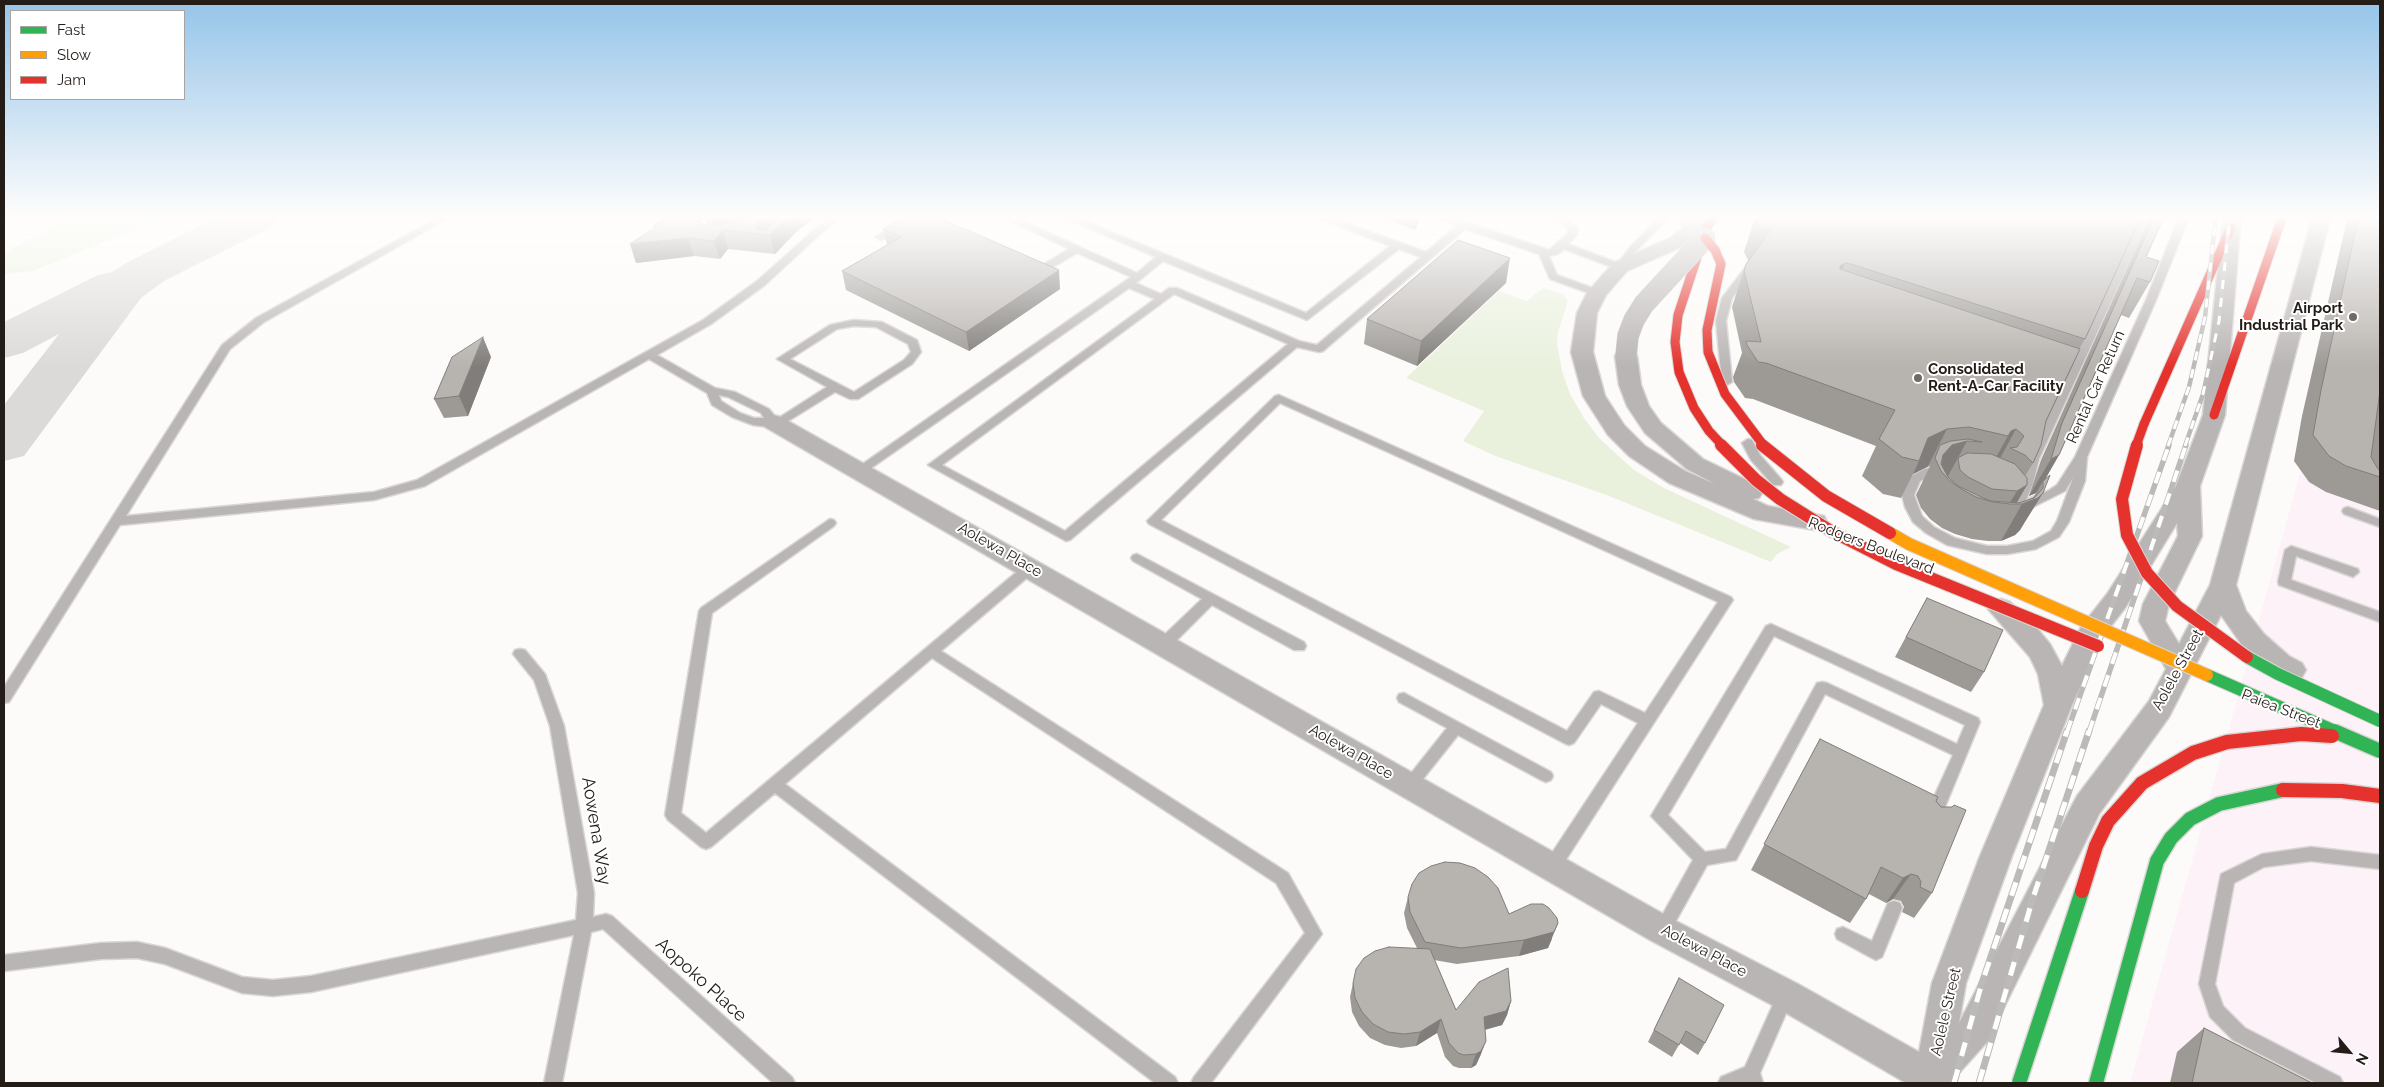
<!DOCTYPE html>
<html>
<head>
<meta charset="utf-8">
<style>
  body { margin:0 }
  #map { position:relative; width:2384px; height:1087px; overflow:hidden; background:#fdfbf9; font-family:Raleway,sans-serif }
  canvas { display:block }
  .frame { position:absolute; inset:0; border:5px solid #241c16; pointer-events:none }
  .legend { position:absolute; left:10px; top:10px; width:175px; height:90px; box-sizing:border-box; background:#fff; border:1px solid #a7a4a2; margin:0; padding:6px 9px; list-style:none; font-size:15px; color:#241c16 }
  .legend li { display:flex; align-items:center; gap:10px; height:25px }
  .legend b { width:25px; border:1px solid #a7a4a2 }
  .north { position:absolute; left:2324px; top:1027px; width:50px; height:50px; -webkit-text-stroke:4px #fff; paint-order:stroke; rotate:118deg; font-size:14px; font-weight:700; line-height:20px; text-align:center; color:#241c16 }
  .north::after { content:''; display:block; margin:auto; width:18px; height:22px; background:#241c16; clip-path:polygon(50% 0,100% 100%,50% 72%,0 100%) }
</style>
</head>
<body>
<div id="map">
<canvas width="2384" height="1087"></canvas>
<div class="frame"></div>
<ul class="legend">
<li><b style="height:6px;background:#30b455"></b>Fast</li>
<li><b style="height:6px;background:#ff9f0a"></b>Slow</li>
<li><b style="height:6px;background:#e5322d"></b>Jam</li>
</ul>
<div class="north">N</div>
</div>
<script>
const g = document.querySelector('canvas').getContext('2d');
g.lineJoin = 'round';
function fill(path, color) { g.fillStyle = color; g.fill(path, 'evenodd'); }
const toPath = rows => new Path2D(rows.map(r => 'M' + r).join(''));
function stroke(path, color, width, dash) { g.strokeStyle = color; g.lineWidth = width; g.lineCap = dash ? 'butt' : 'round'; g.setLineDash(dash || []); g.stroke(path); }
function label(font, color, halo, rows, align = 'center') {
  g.font = font + ' Raleway,sans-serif'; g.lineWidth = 4; g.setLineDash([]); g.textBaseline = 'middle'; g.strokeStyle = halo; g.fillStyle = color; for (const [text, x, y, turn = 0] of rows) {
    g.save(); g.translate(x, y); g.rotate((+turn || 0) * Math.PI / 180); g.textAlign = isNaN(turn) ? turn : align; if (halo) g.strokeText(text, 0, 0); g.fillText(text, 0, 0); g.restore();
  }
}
fill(toPath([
  [2372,215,2380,215,2380,1083,2130,1083]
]), '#fdf2f8');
fill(toPath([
  [77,215,168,215,34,271,4,274,4,253],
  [1543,288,1563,294,1568,301,1558,332,1557,344,1562,371,1570,394,1584,418,1599,438,1634,470,1664,488,1791,547,1777,554,1771,562,1609,496,1493,455,1463,441,1484,411,1406,378,1499,291,1527,301]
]), '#e9f1dd');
fill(toPath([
  [222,215,282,215,275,225,164,281,141,298,24,456,4,461,4,405,59,334,23,353,4,358,4,322,98,275,112,272,130,261,222,215]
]), '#dcdad8');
const lane = toPath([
  [443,215,454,215,264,322,230,349,126,516,374,492,417,480,703,320,757,281,814,230,834,215,844,215,820,234,765,285,711,324,657,355,715,388,735,392,769,409,777,419,827,387,777,359,830,325,854,320,882,322,917,340,921,352,912,364,858,399,850,399,835,392,777,428,753,425,732,417,712,405,707,393,649,359,425,486,374,500,120,525,9,702,4,703,4,687,222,345,256,318,443,215],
  [854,326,876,327,908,344,911,352,904,360,854,392,790,359,837,329,854,326],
  [719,395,728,397,761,413,764,418,754,418,740,413,721,401,719,395],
  [913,215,924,215,883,239,880,240,875,237,913,215],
  [998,215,1010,215,1137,273,1156,257,1058,215,1071,215,1306,313,1390,246,1311,215,1324,215,1426,252,1457,226,1432,215,1446,215,1549,250,1567,234,1568,229,1564,224,1548,215,1560,215,1570,220,1578,229,1577,235,1568,244,1618,263,1632,245,1662,215,1672,215,1638,249,1623,269,1617,269,1564,249,1558,254,1549,256,1557,275,1601,291,1601,295,1597,296,1550,279,1539,254,1465,229,1323,351,1319,352,1297,347,1070,540,1066,541,928,465,1155,299,1129,288,864,473,860,474,854,470,1131,277,1077,253,1048,270,1045,271,1032,266,1032,262,1044,264,1069,249,998,215],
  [1399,249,1421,257,1317,345,1299,341,1177,288,1169,288,1161,294,1136,283,1163,261,1307,320,1399,249],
  [1174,294,1288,344,1065,531,942,465,1174,294],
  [2141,215,2151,215,2039,459,2033,483,2026,500,2048,491,2057,485,2075,457,2146,300,2180,215,2190,215,2156,300,2087,457,2085,481,2069,522,2059,537,2036,549,2007,554,1987,554,1947,545,1926,533,1913,522,1905,507,1902,495,1911,476,1925,469,1942,467,1946,468,1948,471,1946,474,1931,476,1920,481,1914,495,1922,516,1934,527,1955,538,1987,546,2007,546,2033,541,2051,531,2057,521,2073,478,2065,491,2029,509,2022,509,2017,519,2013,520,2007,516,2021,483,2027,459,2141,215],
  [1751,263,1756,266,1732,298,1726,321,1732,382,1727,385,1722,382,1716,321,1722,298,1748,264,1751,263],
  [1279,395,1731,597,1733,600,1731,603,1558,872,1552,874,1546,872,1544,867,1546,862,1638,723,1601,704,1574,743,1569,745,1564,743,1149,524,1147,521,1275,396,1279,395],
  [1280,403,1718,602,1645,713,1599,691,1594,692,1567,731,1161,520,1280,403],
  [1748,439,1752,440,1760,455,1781,479,1783,482,1781,485,1773,485,1751,460,1742,443,1748,439],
  [2348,507,2380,519,2380,527,2344,514,2342,511,2344,508,2348,507],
  [830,519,834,520,836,523,834,526,712,613,681,813,706,833,1025,565,1035,565,1036,568,1035,571,941,651,1288,873,1322,934,1211,1083,1191,1083,1194,1077,1305,933,1276,883,932,658,785,784,1175,1077,1178,1083,1155,1083,775,793,711,847,706,849,701,847,668,820,665,815,699,611,701,608,830,519],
  [2291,546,2358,569,2359,572,2353,577,2296,556,2291,580,2380,612,2380,622,2279,585,2278,582,2285,550,2291,546],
  [1137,554,1304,642,1306,646,1304,650,1294,650,1212,605,1169,648,1159,648,1157,644,1159,640,1202,599,1133,561,1131,558,1133,555,1137,554],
  [1771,624,1978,718,1980,722,1940,819,1937,824,1932,825,1927,824,1924,819,1953,755,1825,694,1736,860,1707,865,1668,935,1662,937,1656,935,1654,930,1693,860,1651,816,1766,626,1771,624],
  [1774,636,1965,725,1957,744,1827,683,1822,682,1817,683,1726,849,1705,852,1668,815,1774,636],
  [520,649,525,650,545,674,564,726,594,893,593,917,606,914,612,916,792,1077,795,1083,773,1083,603,929,591,932,562,1083,544,1083,574,935,311,992,273,996,242,993,165,964,137,958,101,959,4,971,4,955,101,943,137,942,165,948,242,977,273,980,311,976,576,920,578,893,550,726,534,680,513,654,515,650,520,649],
  [1404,693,1551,772,1553,776,1551,780,1546,782,1541,780,1458,735,1415,789,1410,791,1405,789,1403,785,1405,781,1447,728,1399,702,1397,698,1399,694,1404,693],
  [2311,847,2380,855,2380,869,2311,861,2264,867,2234,883,2215,984,2223,1006,2245,1028,2340,1077,2343,1083,2316,1083,2233,1040,2210,1017,2199,984,2221,874,2262,854,2311,847],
  [1894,901,1900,903,1902,908,1882,957,1876,960,1870,957,1837,939,1835,934,1837,929,1843,927,1872,941,1888,903,1894,901],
  [1786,987,1792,989,1794,995,1760,1073,1763,1083,1718,1083,1721,1077,1745,1067,1780,989,1786,987]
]);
const street = toPath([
  [1699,215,1720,215,1684,246,1627,271,1606,295,1597,313,1593,352,1605,396,1624,425,1645,446,1685,471,1715,484,1687,469,1645,433,1627,406,1619,385,1615,356,1618,351,1626,350,1634,351,1637,356,1641,385,1649,406,1661,423,1703,459,1759,486,1763,492,1759,498,1753,499,1768,506,1824,516,1827,522,1824,528,1815,530,1754,519,1669,483,1629,456,1608,435,1583,396,1571,352,1577,313,1587,293,1613,263,1670,238,1699,215],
  [2225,215,2243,215,2240,227,2225,415,2200,486,2202,536,2169,604,2165,621,2179,644,2210,585,2313,215,2331,215,2236,585,2246,611,2264,634,2289,656,2302,663,2306,670,2302,677,2292,680,2269,670,2244,648,2221,615,2169,717,2099,814,1987,1042,1950,1083,1906,1083,1774,1006,1650,940,765,427,762,422,765,417,773,415,781,417,1674,920,1798,984,1919,1052,1932,983,1980,856,2044,705,2038,674,2030,657,1988,609,1992,602,2001,599,2010,602,2031,621,2050,644,2062,666,2081,627,2107,594,2176,486,2203,415,2222,227,2225,215],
  [2177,523,2178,536,2143,604,2139,621,2166,669,2149,701,2077,796,1959,1023,1966,983,2012,856,2072,705,2101,639,2125,608,2177,523]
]);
const fast = toPath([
  [2096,1083,2157,861,2171,838,2190,819,2219,804,2283,790]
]);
const jamFar2 = toPath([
  [1716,215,1707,227,1678,315,1675,342,1679,372,1694,408,1709,431,1723,446],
  [2214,415,2283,215],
  [2144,424,2231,227]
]);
const jamFar1 = toPath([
  [1721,445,1728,452]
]);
const jam = toPath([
  [2283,790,2342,791,2380,796]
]);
stroke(lane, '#d9d7d6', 3);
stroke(street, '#d9d7d6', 3);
stroke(fast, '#d9d7d6', 17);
stroke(jamFar2, '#d9d7d6', 11);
stroke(jamFar1, '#d9d7d6', 14);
stroke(jam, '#d9d7d6', 17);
fill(lane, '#b9b5b4');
fill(street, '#b9b5b4');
stroke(fast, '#30b455', 14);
stroke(jamFar2, '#e5322d', 9);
stroke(jamFar1, '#e5322d', 12);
stroke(jam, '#e5322d', 14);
const railFar2 = toPath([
  [2168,446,2189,387,2205,317,2216,215],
  [2185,446,2203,394,2219,321,2230,215]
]);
const railFar1 = toPath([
  [2067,732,2169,445],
  [2089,732,2186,445]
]);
const rail = toPath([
  [1954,1083,1981,986,2067,731],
  [1979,1083,2033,898,2089,731]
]);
stroke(railFar2, '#bcbab8', 4.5);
stroke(railFar1, '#bcbab8', 5.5);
stroke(rail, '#bcbab8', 7);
stroke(railFar2, '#fff', 3, [9]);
stroke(railFar1, '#fff', 4, [12]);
stroke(rail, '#fff', 5, [14]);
const laneBridge = toPath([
  [1683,215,1686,223,1705,238]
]);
const streetBridge = toPath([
  [1626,356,1628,336,1634,320,1644,304,1705,238]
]);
const fastBridgeFar1 = toPath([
  [2247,657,2278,674,2380,721],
  [2207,675,2337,732]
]);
const fastBridge = toPath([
  [2334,731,2380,751],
  [2019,1083,2082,891]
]);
const slowBridge = toPath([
  [1890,533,1909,544,2207,675]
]);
const jamBridgeFar2 = toPath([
  [1705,238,1715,250,1721,264,1707,330,1708,352,1725,394,1764,446],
  [2136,446,2144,424]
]);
const jamBridgeFar1 = toPath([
  [1762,445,1826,496,1890,533],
  [2137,445,2122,499,2127,535,2147,573,2177,606,2247,657],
  [1728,452,1756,480,1780,499,1831,531,1896,564,2098,646]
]);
const jamBridge = toPath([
  [2082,891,2096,846,2108,821,2142,783,2193,753,2227,742,2301,734,2332,736]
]);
stroke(laneBridge, '#d9d7d6', 12, []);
stroke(streetBridge, '#d9d7d6', 22, []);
stroke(fastBridgeFar1, '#d9d7d6', 14, []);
stroke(fastBridge, '#d9d7d6', 17, []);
stroke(slowBridge, '#d9d7d6', 14, []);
stroke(jamBridgeFar2, '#d9d7d6', 11, []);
stroke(jamBridgeFar1, '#d9d7d6', 14, []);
stroke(jamBridge, '#d9d7d6', 17, []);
stroke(laneBridge, '#b9b5b4', 11);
stroke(streetBridge, '#b9b5b4', 21);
stroke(fastBridgeFar1, '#30b455', 12);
stroke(fastBridge, '#30b455', 14);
stroke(slowBridge, '#ff9f0a', 12);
stroke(jamBridgeFar2, '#e5322d', 9);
stroke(jamBridgeFar1, '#e5322d', 12);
stroke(jamBridge, '#e5322d', 14);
fill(toPath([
  [666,215,790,215,797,231,775,254,728,249,720,259,694,256,636,263,654,229,653,226,665,218,665,216],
  [705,218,707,226,699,223],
  [1375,215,1421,215,1415,230],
  [2151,215,2165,215,2146,257,2150,282,2129,318,2121,315,2059,455,2045,479,2050,475,2020,530,2015,535,2001,541,1988,541,1972,539,1955,534,1942,528,1930,519,1921,508,1916,495,1930,466,1913,474,1901,498,1883,494,1862,476,1876,446,1753,399,1745,398,1734,382,1733,377,1742,353,1732,307,1746,264,1748,260,1744,252,1755,217,2085,339,2079,349,2046,421,2033,463,2025,476,2017,502,2019,503,2033,498,2036,493,2029,496,2041,460],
  [2348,215,2380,215,2380,511,2326,492,2309,482,2294,461,2302,416],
  [883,229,1060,289,969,351,846,290,842,271,887,245],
  [1506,283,1417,366,1364,344,1367,319],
  [491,357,468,416,444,418,434,399],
  [1927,598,1984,672,1971,692,1895,657],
  [1820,739,1936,801,1932,893,1914,918,1902,912,1904,907,1901,901,1893,899,1886,903,1869,894,1866,899,1850,923,1751,870],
  [1408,897,1509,914,1552,939,1548,948,1519,956,1457,964,1434,960,1456,1010,1511,1001,1507,1015,1502,1025,1485,1030,1481,1054,1476,1065,1471,1068,1459,1068,1453,1066,1445,1057,1437,1033,1416,1046,1401,1048,1385,1045,1370,1038,1359,1026,1352,1012,1350,997,1353,983,1417,948,1407,928,1404,913],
  [1679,978,1705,1043,1698,1055,1680,1043,1672,1057,1648,1042],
  [2204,1028,2312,1083,2170,1083,2177,1052]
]), '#9d9a96');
fill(toPath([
  [691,215,704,215,705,218,694,226],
  [720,215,790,215,769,235,750,226,736,232,723,230,728,249,720,259,714,241,715,235,710,217],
  [790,215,819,215,797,231,775,254,770,235],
  [1419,215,1421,215,1415,230,1416,223],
  [688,238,694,256,636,263,630,244],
  [1510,258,1506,283,1417,366,1421,341],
  [1845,263,1831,298,1840,266],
  [1059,270,1060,289,969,351,966,332],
  [483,337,491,357,468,416,459,396],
  [1947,429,1928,466,1913,474,1919,461,1928,438],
  [2016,429,1996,466,1987,473,2008,436,2011,431],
  [1967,441,1947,478,1941,471,1943,455,1952,445],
  [2059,455,2043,483,2043,481,2036,493,2029,496,2051,459],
  [2027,485,2016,504,2009,504,2017,491],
  [2043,493,2020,530,2015,535,2001,541,2022,504],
  [1911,874,1893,899,1886,903,1903,878],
  [1558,923,1548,948,1519,956,1524,940],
  [1511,1001,1507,1015,1502,1025,1479,1031,1484,1017],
  [1441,1019,1437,1033,1416,1046,1420,1032],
  [1486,1041,1481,1054,1476,1065,1471,1068,1476,1054]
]), '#807d7a');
const building = toPath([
  [666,215,691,215,693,220,708,226,737,222,753,215,766,215,757,223,757,230,766,230,781,215,790,215,770,235,723,230,714,241,688,238,630,244,656,227,653,226,667,217,665,216,666,215],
  [707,215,720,215,710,217,707,215],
  [906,215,933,215,1059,270,966,332,842,271,901,237,883,229,906,215],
  [1393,215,1419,215,1416,223,1393,215],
  [1757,215,2142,215,2085,339,1851,264,1845,263,1840,266,1840,269,2080,349,2046,421,2041,445,2033,463,2025,455,2010,448,2017,447,2024,436,2016,429,2011,431,2008,436,1969,427,1947,429,1928,438,1919,461,1902,457,1879,439,1895,410,1766,363,1758,362,1747,345,1746,341,1761,342,1744,271,1746,264,1770,231,1760,227,1755,217,1757,215],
  [2155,215,2165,215,2146,257,2159,261,2150,282,2137,278,2059,455,2051,459,2062,423,2155,215],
  [2359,215,2380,215,2380,391,2371,457,2378,469,2380,469,2380,477,2346,466,2329,456,2313,435,2321,390,2359,215],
  [1458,240,1510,258,1421,341,1367,319,1458,240],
  [483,337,459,396,434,399,452,357,483,337],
  [1968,439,1982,442,1967,441,1952,445,1943,455,1941,464,1948,477,1958,486,1990,501,2019,503,2034,498,2043,488,2043,481,2050,475,2043,493,2038,498,2022,504,2010,504,1993,502,1976,497,1963,490,1950,481,1941,471,1935,458,1940,445,1951,441,1968,439],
  [1967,453,1991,454,2015,464,2027,478,2027,485,2017,491,1992,489,1968,477,1960,470,1958,458,1967,453],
  [1927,598,2003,630,1984,672,1906,637,1927,598],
  [1820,739,1938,797,1936,801,1941,807,1952,807,1954,805,1966,810,1932,893,1920,887,1921,882,1918,876,1911,874,1903,878,1881,867,1866,899,1764,844,1820,739],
  [1445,862,1460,863,1475,868,1488,877,1498,888,1509,914,1531,904,1543,904,1549,908,1557,918,1558,923,1554,932,1524,940,1461,948,1425,942,1410,912,1408,897,1412,884,1419,873,1431,866,1445,862],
  [1389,947,1430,949,1456,1010,1479,982,1508,968,1511,1001,1506,1011,1484,1017,1486,1041,1481,1051,1476,1054,1464,1055,1458,1053,1449,1043,1441,1019,1420,1032,1404,1034,1388,1032,1373,1024,1362,1012,1355,998,1353,983,1356,969,1364,958,1375,951,1389,947],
  [1679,978,1724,1005,1705,1043,1686,1031,1679,1045,1654,1030,1679,978],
  [2204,1028,2312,1083,2192,1083,2204,1028]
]);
fill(building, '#b7b3af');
stroke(building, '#807d7a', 1);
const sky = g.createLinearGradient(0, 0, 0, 367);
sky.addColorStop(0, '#95c4e9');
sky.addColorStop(0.59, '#fefdfc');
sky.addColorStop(1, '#fefdfc00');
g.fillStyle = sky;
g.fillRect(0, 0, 2384, 367);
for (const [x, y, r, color] of [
  [2353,317,5,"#706a65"],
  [1918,378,5,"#706a65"]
]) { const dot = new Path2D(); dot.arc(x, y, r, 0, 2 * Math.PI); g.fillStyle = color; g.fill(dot); stroke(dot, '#fff', 2); }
label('bold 15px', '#241c16', '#fff', [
  ["Airport",2343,308],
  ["Industrial Park",2343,325],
  ["Consolidated",1928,369,"left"],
  ["Rent-A-Car Facility",1928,386,"left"]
], 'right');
label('15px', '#241c16', '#fff', [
  ["Rental Car Return",2096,387,-66],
  ["Rodgers Boulevard",1871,546,21],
  ["Aolewa Place",1000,550,30],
  ["Aolele Street",2178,670,-61],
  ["Paiea Street",2281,709,21],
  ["Aolewa Place",1351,752,30],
  ["Aolewa Place",1704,951,28],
  ["Aolele Street",1946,1012,-77]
]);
label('18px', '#241c16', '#fff', [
  ["Aowena Way",596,831,81],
  ["Aopoko Place",701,980,42]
]);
</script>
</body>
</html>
